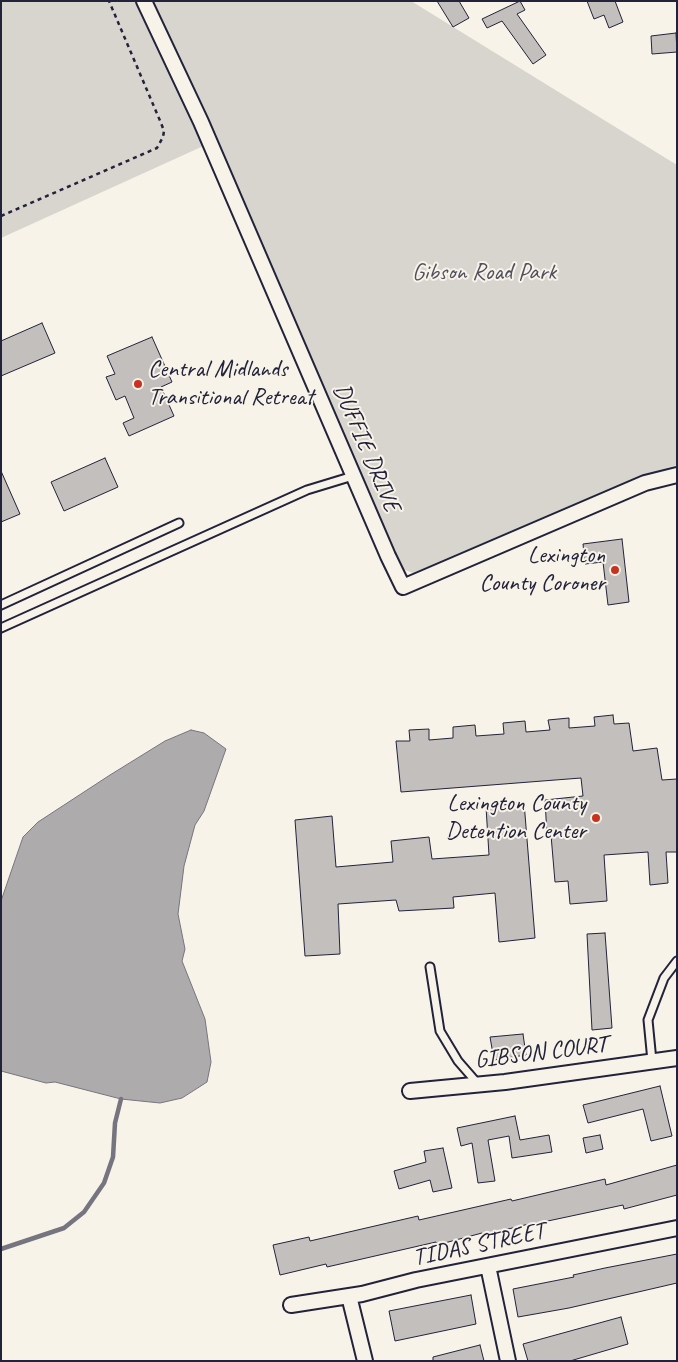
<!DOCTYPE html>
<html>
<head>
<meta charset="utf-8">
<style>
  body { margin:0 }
  #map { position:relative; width:678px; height:1362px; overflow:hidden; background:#f7f3e8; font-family:Caveat,sans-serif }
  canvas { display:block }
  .frame { position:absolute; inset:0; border:2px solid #22223b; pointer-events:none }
</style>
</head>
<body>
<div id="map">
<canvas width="678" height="1362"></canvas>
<div class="frame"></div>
</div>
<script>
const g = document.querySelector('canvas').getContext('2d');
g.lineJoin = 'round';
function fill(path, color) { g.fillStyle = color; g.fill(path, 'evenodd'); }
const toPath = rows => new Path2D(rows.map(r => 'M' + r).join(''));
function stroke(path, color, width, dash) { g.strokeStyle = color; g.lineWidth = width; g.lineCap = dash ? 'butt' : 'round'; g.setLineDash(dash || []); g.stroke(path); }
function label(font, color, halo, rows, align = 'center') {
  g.font = font + ' Caveat,sans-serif'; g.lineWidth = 4; g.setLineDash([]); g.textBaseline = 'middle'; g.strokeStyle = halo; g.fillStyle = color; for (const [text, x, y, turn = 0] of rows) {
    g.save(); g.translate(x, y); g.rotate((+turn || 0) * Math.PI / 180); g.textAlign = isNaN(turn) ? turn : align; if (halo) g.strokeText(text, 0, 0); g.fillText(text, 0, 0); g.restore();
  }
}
fill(toPath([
  [1,1,136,1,210,143,1,238],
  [151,1,411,1,677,165,677,465,638,477,413,573,400,568,205,115]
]), '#d8d5cf');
const water = toPath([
  [191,730,204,733,226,749,204,811,195,825,184,866,178,914,185,949,182,961,205,1019,211,1062,207,1082,182,1098,160,1103,121,1099,55,1082,46,1083,1,1071,1,901,23,837,38,822,110,775,165,741,191,730]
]);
fill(water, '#aeabad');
stroke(water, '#76747f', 1);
stroke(toPath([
  [1,1249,64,1228,84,1212,104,1183,113,1157,115,1123,121,1099]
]), '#76747f', 4.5);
const building = toPath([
  [437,1,459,1,469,18,453,27,437,1],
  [520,1,525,10,517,14,546,55,533,64,502,21,487,28,482,19,520,1],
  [587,1,615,1,623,22,609,28,604,15,594,19,587,1],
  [676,33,677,52,652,54,651,36,676,33],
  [42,323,55,353,1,376,1,341,42,323],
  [152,337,172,382,161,387,174,416,129,436,123,423,134,418,125,396,116,400,106,377,115,374,107,356,152,337],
  [105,458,118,487,64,511,51,482,105,458],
  [1,471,20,514,1,522,1,471],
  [622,539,629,602,608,605,603,562,585,564,583,544,622,539],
  [613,715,614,724,629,723,633,751,657,748,662,780,677,779,677,852,666,852,668,883,650,885,648,852,604,855,607,901,570,904,568,881,555,882,551,835,547,835,545,800,583,796,581,778,401,792,396,741,410,741,409,730,429,729,429,740,453,738,453,727,475,725,476,736,504,734,503,723,525,721,526,732,550,730,548,720,569,718,569,728,595,726,594,717,613,715],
  [524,802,535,938,499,942,495,893,453,897,454,908,399,911,396,900,338,904,340,954,305,956,295,820,332,816,336,867,393,862,391,841,429,837,432,859,489,855,486,807,524,802],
  [605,933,612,1028,592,1030,587,934,605,933],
  [523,1034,526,1055,494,1060,490,1037,523,1034],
  [660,1086,672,1136,651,1141,643,1109,588,1123,583,1105,660,1086],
  [515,1116,520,1140,549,1135,552,1152,512,1158,509,1136,488,1140,495,1181,478,1183,472,1143,461,1146,457,1128,515,1116],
  [600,1135,603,1149,586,1153,583,1138,600,1135],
  [443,1148,452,1188,433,1192,430,1180,399,1189,394,1171,426,1162,424,1151,443,1148],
  [677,1165,677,1195,624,1209,623,1205,529,1225,529,1224,483,1235,482,1233,437,1245,436,1242,327,1267,326,1264,280,1275,273,1245,309,1237,310,1241,418,1216,419,1220,511,1199,512,1201,605,1179,606,1185,677,1165],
  [677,1254,677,1283,569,1308,518,1317,513,1289,574,1277,573,1275,605,1268,677,1254],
  [471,1295,476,1324,395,1341,389,1311,471,1295],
  [621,1317,628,1344,570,1361,528,1361,523,1344,621,1317],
  [480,1345,484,1361,433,1361,433,1357,480,1345]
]);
fill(building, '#c2bfbd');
stroke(building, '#22223b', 1);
const lane = toPath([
  [1,605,179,523],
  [1,628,307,490,353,476],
  [430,967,440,1031,458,1061,478,1084],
  [652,1061,648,1020,664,978,677,961]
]);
const street = toPath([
  [144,1,201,122,388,556,403,587,645,483,677,475],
  [410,1091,505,1082,677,1058],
  [488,1266,508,1361],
  [349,1296,365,1361],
  [291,1305,362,1294,416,1280,677,1228]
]);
stroke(lane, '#22223b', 11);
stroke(street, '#22223b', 18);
stroke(toPath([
  [1,216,157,148,163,137,164,131,161,123,109,1]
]), '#22223b', 2.5, [4, 4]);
stroke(lane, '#f7f3e8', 7);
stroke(street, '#f7f3e8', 14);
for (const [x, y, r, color] of [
  [138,384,5,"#c8321e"],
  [615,570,5,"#c8321e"],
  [596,818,5,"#c8321e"]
]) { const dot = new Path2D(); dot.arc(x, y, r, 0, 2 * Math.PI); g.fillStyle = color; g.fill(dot); stroke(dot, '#f7f3e8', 2); }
label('24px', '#504f60', '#f7f3e8', [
  ["Gibson Road Park",484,273]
]);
label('24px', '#22223b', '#f7f3e8', [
  ["Central Midlands",148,370,"left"],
  ["Transitional Retreat",148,398,"left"],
  ["Lexington",605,556],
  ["County Coroner",605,584],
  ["Lexington County",586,804],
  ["Detention Center",586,832]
], 'right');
label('24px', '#22223b', '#f7f3e8', [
  ["DUFFIE DRIVE",366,448,67],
  ["GIBSON COURT",541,1053,-7],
  ["TIDAS STREET",479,1245,-12]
]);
</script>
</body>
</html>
